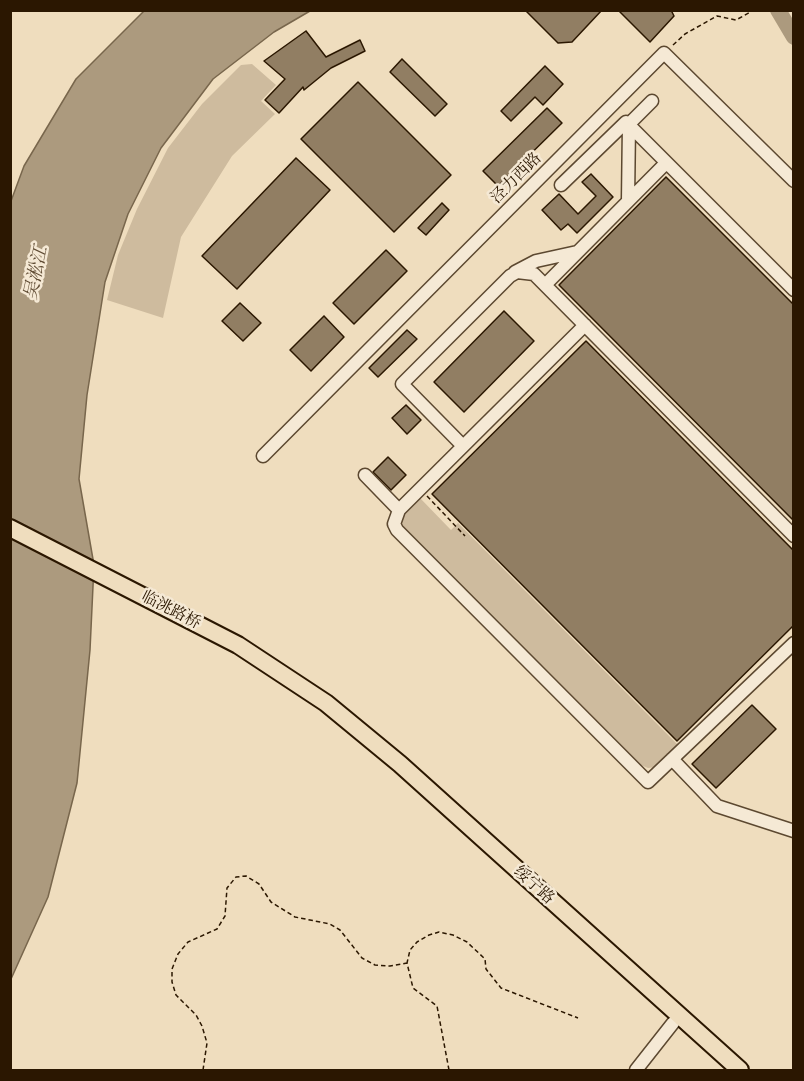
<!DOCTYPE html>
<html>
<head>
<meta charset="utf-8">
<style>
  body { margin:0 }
  #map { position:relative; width:804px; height:1081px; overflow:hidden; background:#efddbe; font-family:"Libre Caslon Text",serif }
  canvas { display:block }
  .frame { position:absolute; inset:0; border:12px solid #2b1701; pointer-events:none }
</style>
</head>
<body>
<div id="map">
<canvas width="804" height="1081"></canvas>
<div class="frame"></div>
</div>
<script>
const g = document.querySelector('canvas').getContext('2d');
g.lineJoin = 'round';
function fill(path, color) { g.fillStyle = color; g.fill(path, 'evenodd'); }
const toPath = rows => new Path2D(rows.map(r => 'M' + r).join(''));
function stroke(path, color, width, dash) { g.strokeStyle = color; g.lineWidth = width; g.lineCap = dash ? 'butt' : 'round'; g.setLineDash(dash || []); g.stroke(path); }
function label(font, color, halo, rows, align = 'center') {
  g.font = font + ' "Libre Caslon Text","Noto Serif SC",serif'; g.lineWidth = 5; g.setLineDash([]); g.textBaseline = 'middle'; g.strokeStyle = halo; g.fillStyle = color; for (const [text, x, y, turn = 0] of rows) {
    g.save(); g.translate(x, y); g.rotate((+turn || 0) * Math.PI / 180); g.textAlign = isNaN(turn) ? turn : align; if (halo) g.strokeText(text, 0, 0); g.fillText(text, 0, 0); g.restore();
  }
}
fill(toPath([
  [252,64,276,85,261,101,275,114,232,156,181,237,163,318,107,300,118,255,137,209,168,148,202,104,241,65],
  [419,497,451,530,458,523,678,745,656,767,648,768,636,763,401,528,401,515]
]), '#cebb9e');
const water = toPath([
  [144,11,310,11,274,32,213,79,161,148,128,214,105,282,87,395,79,479,94,565,90,650,77,783,48,897,11,979,11,201,24,166,76,79,144,11]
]);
fill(water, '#ac9a7e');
stroke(water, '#78664c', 1.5);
stroke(toPath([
  [778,10,794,37]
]), '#ac9a7e', 16);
const building = toPath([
  [525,10,602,10,572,42,558,43,525,10],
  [618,10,671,10,674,16,650,42,618,10],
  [306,31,326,57,360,40,365,51,331,68,304,90,303,87,279,113,265,100,285,79,264,61,306,31],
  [402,59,447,104,435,116,390,72,402,59],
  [545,66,563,84,543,105,535,97,511,121,501,111,545,66],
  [358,82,451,175,394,232,301,139,358,82],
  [547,108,562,123,498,186,483,171,547,108],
  [296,158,330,190,237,289,202,256,296,158],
  [591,174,613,197,577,233,568,224,561,230,542,210,559,194,578,214,596,196,582,182,591,174],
  [666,177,794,305,794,521,559,285,666,177],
  [442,203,449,210,426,235,418,228,442,203],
  [386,250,407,271,354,324,333,303,386,250],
  [240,303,261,323,243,341,222,321,240,303],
  [504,311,534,341,464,412,434,382,504,311],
  [324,316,344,337,311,371,290,350,324,316],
  [407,330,417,339,378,377,369,368,407,330],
  [586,341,794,551,794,625,677,741,432,494,586,341],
  [406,405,421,420,407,434,392,418,406,405],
  [388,457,406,475,391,490,373,472,388,457],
  [752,705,776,729,716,788,692,764,752,705]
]);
fill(building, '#917e63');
stroke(building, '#2b1701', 1.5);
const minor = toPath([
  [561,185,626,122,794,290],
  [628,201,629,124,652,101],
  [515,272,536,261,577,252],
  [545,285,666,163],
  [585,325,399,510,394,524,397,530,648,782,794,643],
  [463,446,402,384,510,276,517,272,534,274,794,536],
  [263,456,664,53,794,181],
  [365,475,399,510],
  [672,759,717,806,794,831],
  [636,1070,673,1023]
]);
const major = toPath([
  [10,528,238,645,326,703,400,764,740,1070]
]);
stroke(minor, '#5c4830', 15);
stroke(major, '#2b1701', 20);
stroke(toPath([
  [673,45,685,34,717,16,736,20,754,10],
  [427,496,465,536],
  [203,1070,207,1043,202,1026,196,1015,176,995,172,982,172,969,178,954,188,942,217,929,225,916,227,888,236,877,246,876,259,884,271,902,295,917,330,924,340,930,362,958,375,965,390,966,407,963],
  [449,1070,437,1006,413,988,407,963,410,950,417,942,429,935,439,932,453,935,467,942,485,959,486,969,501,988,578,1018]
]), '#2b1701', 1.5, [4.5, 3]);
stroke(minor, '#f5e9d5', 12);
stroke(major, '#efddbe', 16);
label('16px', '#2b1701', '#f5e9d5', [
  ["泾力西路",516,178,-45],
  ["临洮路桥",171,610,27],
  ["绥宁路",534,885,42]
]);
label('italic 18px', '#5f4b33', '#f5e9d5', [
  ["吴淞江",36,273,-78]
]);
</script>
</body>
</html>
